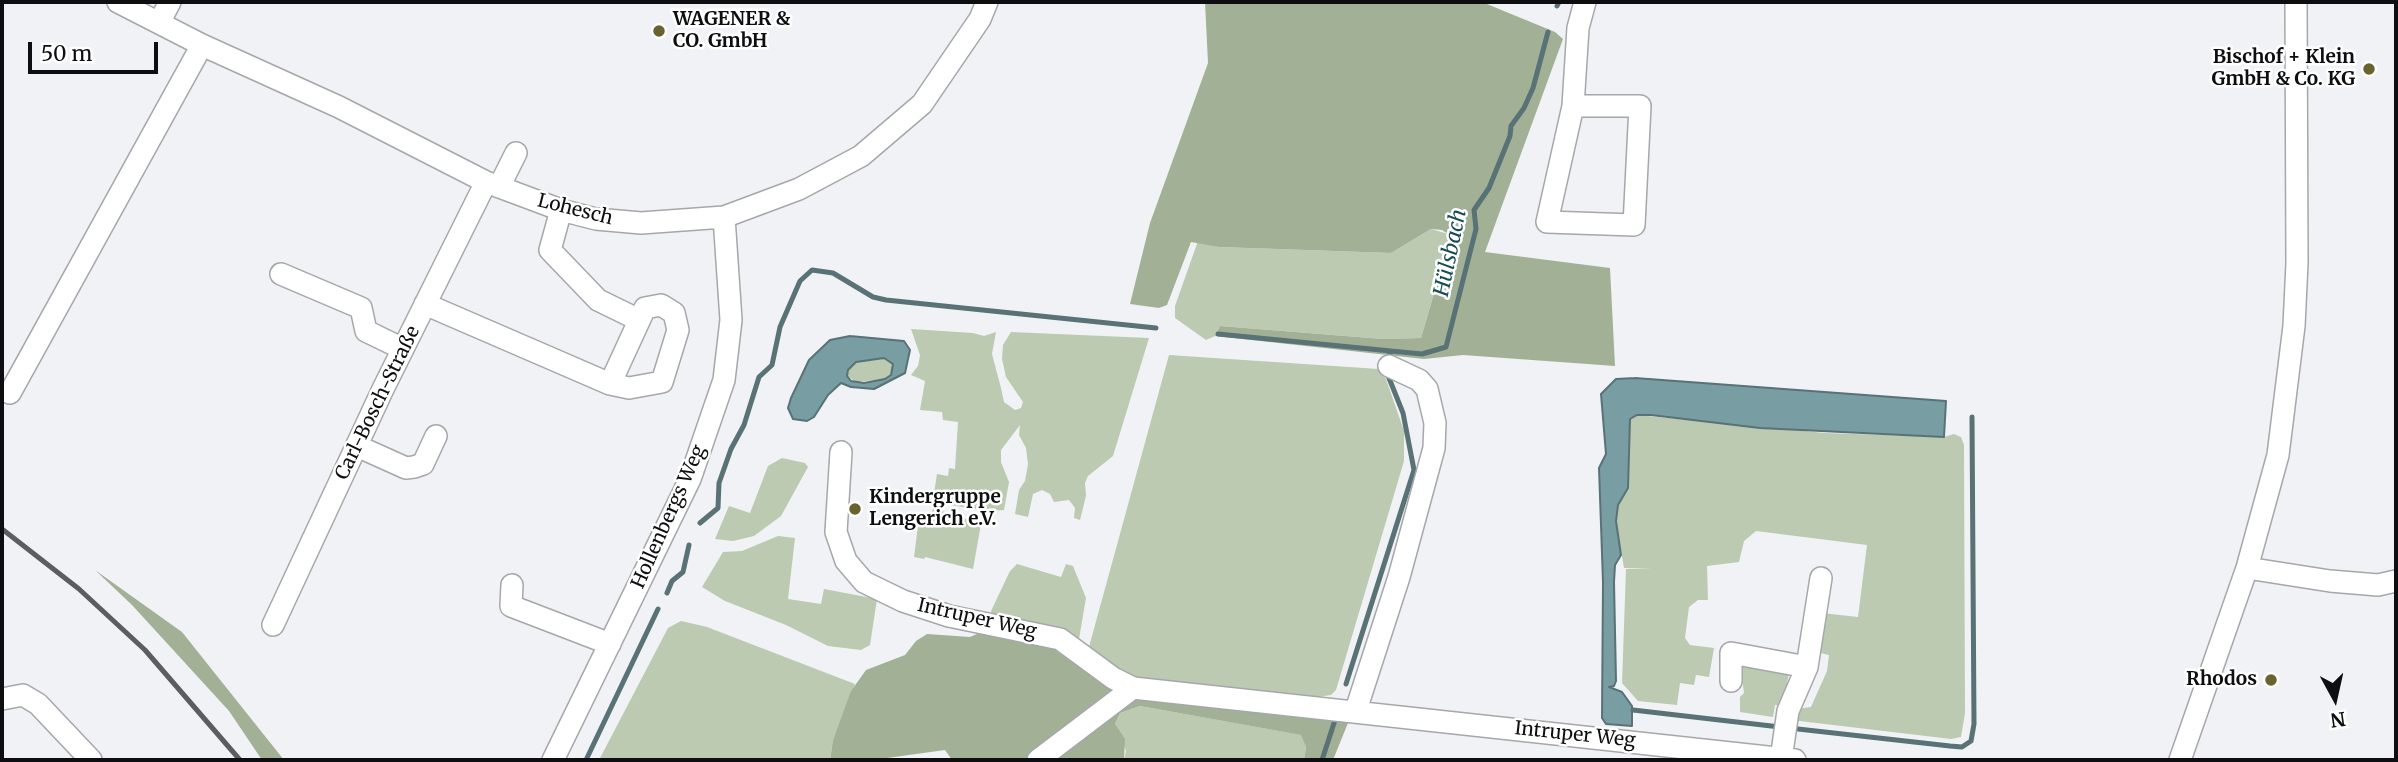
<!DOCTYPE html>
<html>
<head>
<meta charset="utf-8">
<style>
  body { margin:0 }
  #map { position:relative; width:2398px; height:762px; overflow:hidden; background:#f0f2f6; font-family:Merriweather,serif }
  canvas { display:block }
  .frame { position:absolute; inset:0; border:4px solid #0e0e10; pointer-events:none }
  .north { position:absolute; left:2300px; top:664px; width:70px; height:70px; -webkit-text-stroke:5px #fff; paint-order:stroke; rotate:172deg; font-size:19px; font-weight:700; line-height:28px; text-align:center; color:#0e0e10 }
  .north::after { content:''; display:block; margin:auto; width:24px; height:32px; background:#0e0e10; clip-path:polygon(50% 0,100% 100%,50% 72%,0 100%) }
  .scale { position:absolute; left:28px; top:42px; width:130px; height:32px; box-sizing:border-box; border:4px solid #0e0e10; border-top:0; padding-left:9px; font-size:21px; line-height:24px; white-space:nowrap; color:#0e0e10; -webkit-text-stroke:5px #fff; paint-order:stroke }
</style>
</head>
<body>
<div id="map">
<canvas width="2398" height="762"></canvas>
<div class="frame"></div>
<div class="north">N</div>
<div class="scale">50 m</div>
</div>
<script>
const g = document.querySelector('canvas').getContext('2d');
g.lineJoin = 'round';
function fill(path, color) { g.fillStyle = color; g.fill(path, 'evenodd'); }
const toPath = rows => new Path2D(rows.map(r => 'M' + r).join(''));
function stroke(path, color, width, dash) { g.strokeStyle = color; g.lineWidth = width; g.lineCap = dash ? 'butt' : 'round'; g.setLineDash(dash || []); g.stroke(path); }
function label(font, color, halo, rows, align = 'center') {
  g.font = font + ' Merriweather,serif'; g.lineWidth = 5; g.setLineDash([]); g.textBaseline = 'middle'; g.strokeStyle = halo; g.fillStyle = color; for (const [text, x, y, turn = 0] of rows) {
    g.save(); g.translate(x, y); g.rotate((+turn || 0) * Math.PI / 180); g.textAlign = isNaN(turn) ? turn : align; if (halo) g.strokeText(text, 0, 0); g.fillText(text, 0, 0); g.restore();
  }
}
fill(toPath([
  [1431,229,1448,234,1449,242,1421,338,1383,339,1220,326,1215,336,1206,340,1175,318,1175,306,1198,241,1219,247,1391,253],
  [911,329,973,333,984,336,996,332,992,354,1001,388,1004,402,1015,410,1021,408,1023,402,1006,377,1002,359,1003,345,1011,332,1149,338,1113,456,1088,476,1085,483,1086,496,1080,520,1074,518,1075,508,1069,500,1054,502,1050,494,1042,490,1033,494,1028,517,1015,514,1019,490,1025,481,1028,464,1026,448,1019,435,1020,425,1001,450,1001,462,1009,482,1004,510,989,511,943,504,942,495,934,493,937,474,948,476,949,468,955,469,958,422,943,420,942,412,920,410,925,381,911,375,918,366,920,355],
  [1169,355,1379,369,1386,379,1404,431,1404,461,1336,690,1331,695,1309,698,1130,680,1113,672,1089,647],
  [885,358,893,364,891,375,885,379,856,382,847,376,847,370,856,361],
  [1637,415,1825,433,1944,437,1954,434,1961,437,1964,445,1965,713,1961,737,1951,739,1791,720,1796,709,1811,707,1827,671,1829,655,1816,652,1822,613,1858,617,1867,545,1756,531,1744,541,1739,562,1707,566,1708,600,1698,600,1689,607,1685,638,1690,645,1714,648,1709,677,1696,675,1694,685,1680,683,1677,705,1638,701,1622,683,1626,569,1652,568,1624,568,1616,521,1618,505,1628,488,1630,419],
  [782,458,805,463,808,467,781,516,754,536,733,541,715,539,729,506,750,513,768,466],
  [933,508,981,524,973,569,925,557,924,559,914,557,918,526,929,524],
  [778,536,795,538,788,599,821,604,824,589,877,599,870,645,861,650,828,646,786,625,725,601,702,587,723,552,742,551],
  [1017,564,1061,577,1066,564,1073,566,1086,598,1078,645,993,616,991,611,1010,571],
  [681,621,707,627,855,684,833,740,830,760,599,760,668,628],
  [1740,662,1789,673,1783,706,1775,705,1773,717,1740,712,1740,697,1744,693],
  [1140,706,1302,735,1306,747,1304,760,1124,760,1126,751,1115,724,1120,713]
]), '#bccab1');
fill(toPath([
  [1205,2,1482,2,1555,32,1563,39,1485,252,1610,268,1615,366,1463,355,1424,359,1215,336,1220,326,1383,339,1421,338,1449,242,1448,234,1442,230,1431,229,1391,253,1219,247,1191,242,1167,305,1159,308,1130,304,1150,223,1208,63],
  [95,570,182,632,284,760,262,760,229,711,132,605],
  [982,627,1039,638,1117,685,1345,720,1348,723,1333,760,1304,760,1306,747,1301,735,1140,706,1120,713,1115,724,1125,739,1124,760,952,760,945,750,873,760,830,760,833,740,851,691,866,670,905,655,916,641,927,634,970,637,977,634]
]), '#a2b196');
const water = toPath([
  [850,336,904,341,910,350,905,373,874,389,851,387,841,383,828,395,814,417,807,421,793,419,788,408,791,398,809,360,830,340,850,336],
  [884,358,893,364,891,375,885,379,864,383,851,381,847,376,848,370,856,362,884,358],
  [1635,378,1946,401,1944,437,1760,428,1651,415,1637,415,1630,419,1628,488,1618,505,1616,521,1621,555,1615,565,1614,582,1616,681,1614,686,1609,687,1622,692,1632,706,1632,726,1606,724,1602,718,1603,582,1599,468,1606,454,1601,394,1616,379,1635,378]
]);
fill(water, '#789da2');
stroke(water, '#587276', 2);
stroke(toPath([
  [1557,6,1559,2],
  [1218,334,1391,351],
  [1388,359,1391,351,1422,354,1446,347,1476,229,1474,210,1489,188,1510,136,1511,126,1524,108,1533,88,1548,32],
  [700,523,718,508,719,483,731,449,744,425,759,377,772,365,780,327,800,281,812,270,833,273,873,297,886,300,1156,328],
  [667,593,672,581,683,572,689,545],
  [1346,684,1414,470,1403,413,1387,373],
  [1633,710,1780,727],
  [1789,728,1950,746,1962,747,1971,741,1974,724,1972,417],
  [586,760,658,609],
  [1322,760,1336,717]
]), '#587276', 5);
const minor = toPath([
  [118,2,202,45,339,107,486,182,561,210,596,219,641,223,724,217,799,189,861,156,922,104,980,19,987,2],
  [159,23,170,2],
  [1573,106,1640,106,1634,225,1547,222,1573,106,1578,28,1585,2],
  [499,187,516,153],
  [561,210,550,250,598,300,639,320],
  [281,274,361,308,366,331,403,349],
  [425,304,610,384,629,388,662,382,678,330,674,313,661,305,645,308,610,384],
  [10,393,202,45],
  [357,446,406,468,414,467,423,464,436,436],
  [841,452,836,532,846,561,864,582,903,601,949,616,1060,639,1113,678,1133,688,1795,760],
  [2247,568,2330,581,2378,585,2396,581],
  [512,585,511,606,610,644],
  [273,625,383,389,486,182],
  [1807,667,1821,578],
  [1731,681,1731,653,1807,667,1788,711,1781,759],
  [2,699,23,695,38,704,91,760],
  [1356,710,1399,577,1434,448,1435,423,1427,389,1419,380,1389,366],
  [553,760,690,479,724,380,731,320,724,217],
  [1038,760,1133,688],
  [2180,760,2247,568,2278,455,2294,326,2297,263,2296,2]
]);
stroke(minor, '#a6a7ab', 24);
stroke(minor, '#fff', 21);
stroke(toPath([
  [2,529,79,589,145,650,240,760]
]), '#5c5d5f', 5);
for (const [x, y, r, color] of [
  [659,31,7,"#69632f"],
  [2369,69,7,"#69632f"],
  [855,509,7,"#69632f"],
  [2271,680,7,"#69632f"]
]) { const dot = new Path2D(); dot.arc(x, y, r, 0, 2 * Math.PI); g.fillStyle = color; g.fill(dot); stroke(dot, '#fff', 2.5); }
label('bold 19px', '#0e0e10', '#fff', [
  ["WAGENER &",673,20],
  ["CO. GmbH",673,42],
  ["Bischof + Klein",2355,58,"right"],
  ["GmbH & Co. KG",2355,80,"right"],
  ["Kindergruppe",869,498],
  ["Lengerich e.V.",869,520],
  ["Rhodos",2257,680,"right"]
], 'left');
label('19px', '#0e0e10', '#fff', [
  ["Lohesch",575,210,14],
  ["Carl-Bosch-Straße",378,403,-64],
  ["Hollenbergs Weg",669,517,-66],
  ["Intruper Weg",977,619,13],
  ["Intruper Weg",1575,735,6]
]);
label('italic 21px', '#164d54', '#fff', [
  ["Hülsbach",1451,253,-78]
]);
</script>
</body>
</html>
